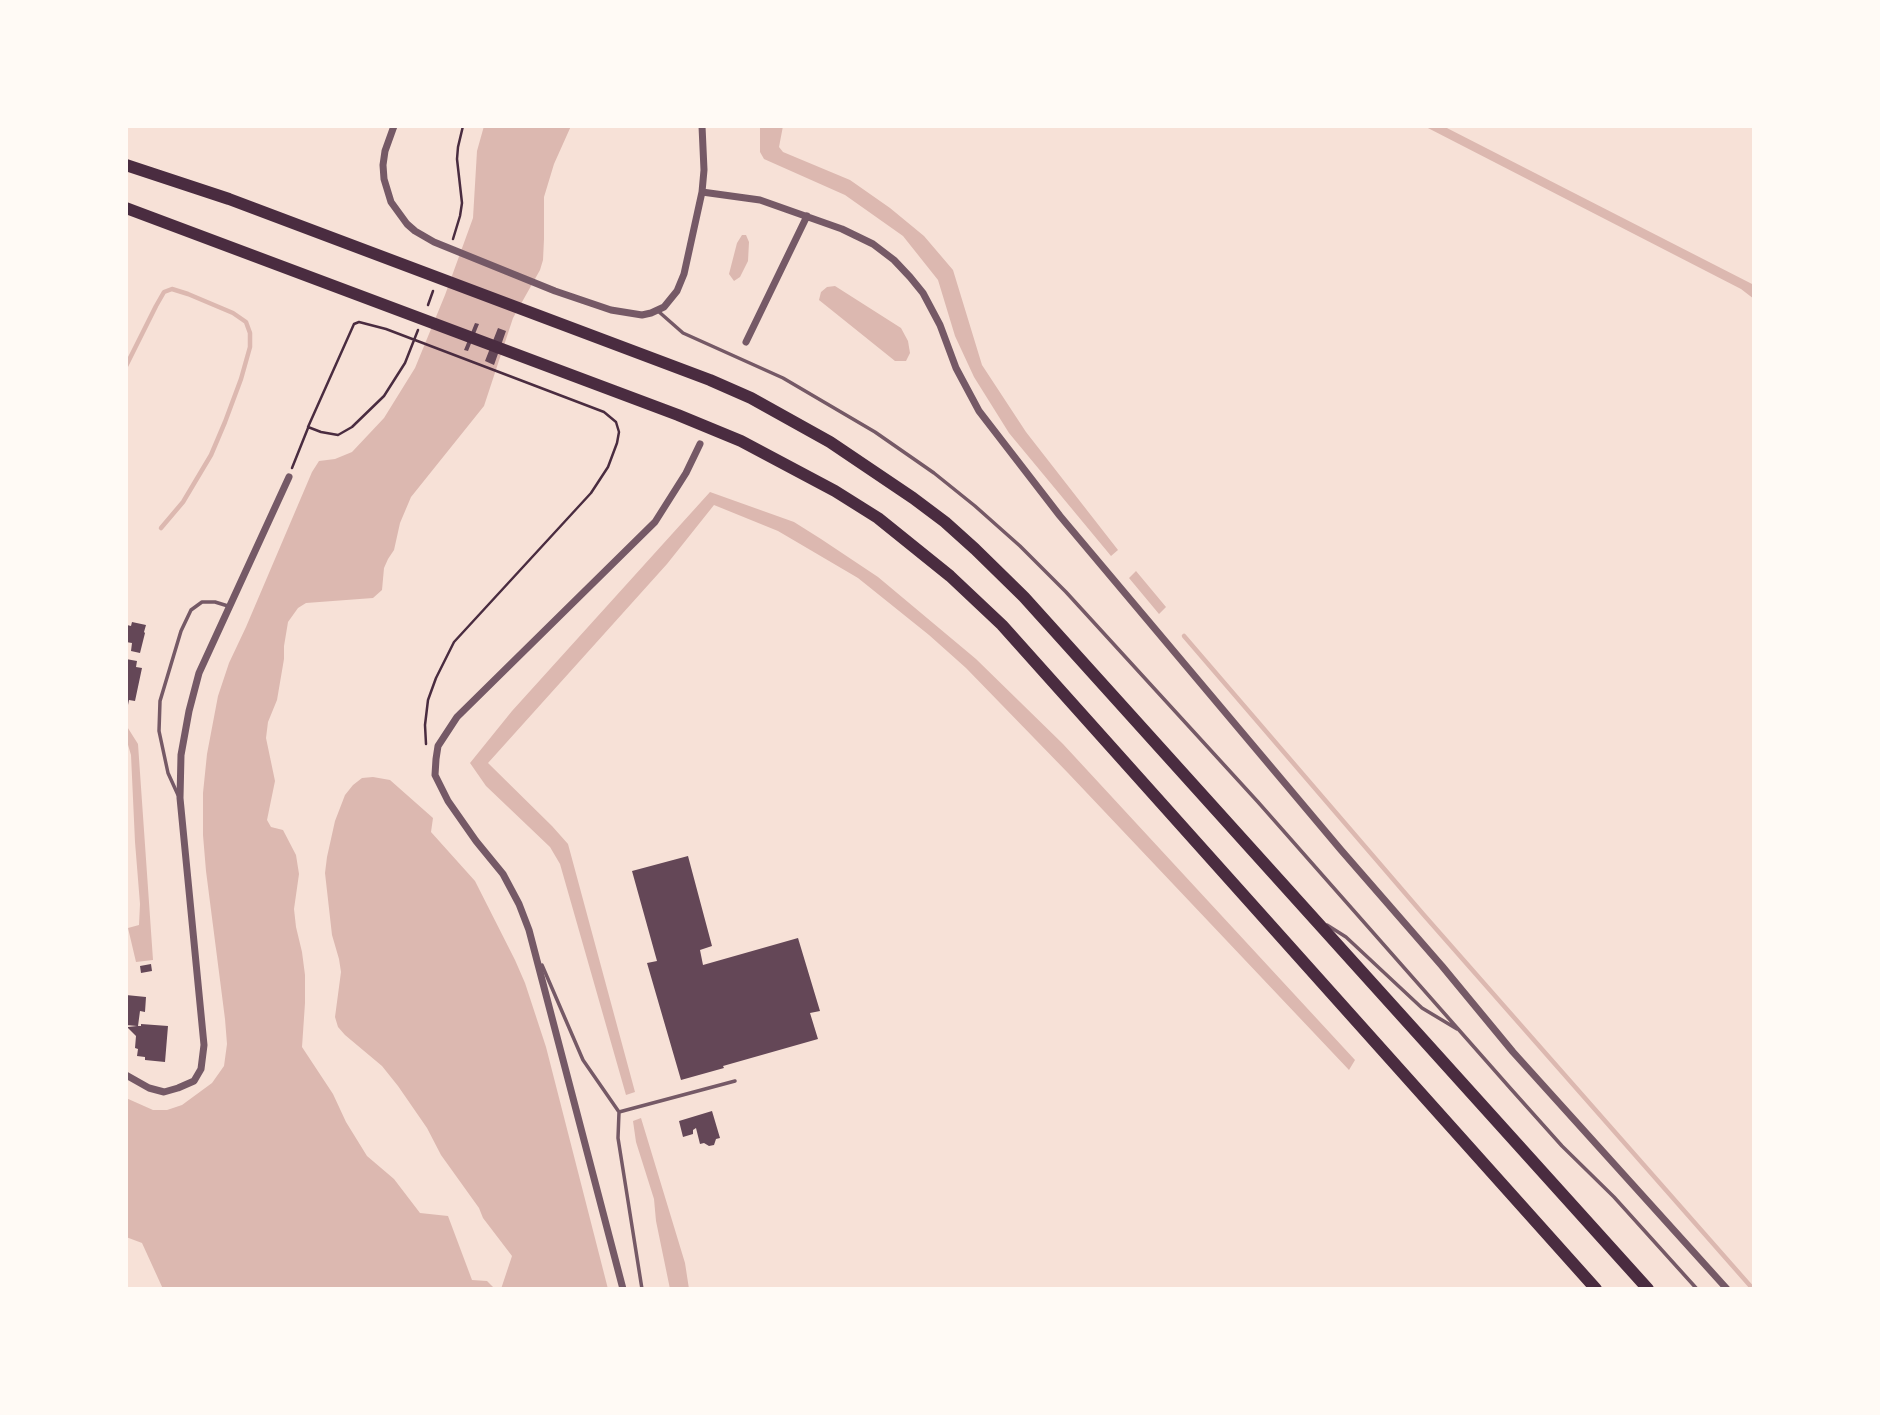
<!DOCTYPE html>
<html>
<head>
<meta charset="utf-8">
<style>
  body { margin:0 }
  #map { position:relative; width:1880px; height:1415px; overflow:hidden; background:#f7e1d7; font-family:"Fira Sans",sans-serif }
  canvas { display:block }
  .frame { position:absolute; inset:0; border:128px solid #fffaf5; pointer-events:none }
</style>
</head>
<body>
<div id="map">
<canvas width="1880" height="1415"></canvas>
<div class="frame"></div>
</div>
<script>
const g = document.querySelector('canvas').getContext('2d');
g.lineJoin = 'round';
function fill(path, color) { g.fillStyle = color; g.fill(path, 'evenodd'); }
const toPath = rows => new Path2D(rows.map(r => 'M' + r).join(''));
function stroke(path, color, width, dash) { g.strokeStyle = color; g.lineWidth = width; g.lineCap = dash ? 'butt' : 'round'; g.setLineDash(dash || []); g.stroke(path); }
fill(toPath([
  [484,126,571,126,554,164,544,197,544,239,543,260,540,270,513,318,484,406,411,497,400,523,394,550,388,559,384,568,382,590,373,598,306,603,298,608,288,622,284,646,284,659,277,700,268,722,266,738,275,781,267,820,271,827,283,830,296,855,299,874,294,909,296,927,302,952,305,975,305,1003,302,1047,333,1094,346,1122,367,1156,394,1179,420,1213,448,1216,472,1280,487,1281,495,1289,163,1289,142,1243,126,1237,126,1098,153,1110,167,1110,182,1105,212,1083,224,1066,227,1044,225,1019,206,871,203,835,203,793,207,754,218,696,229,663,246,627,312,472,319,461,335,459,352,452,384,418,415,368,445,295,473,218,477,151],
  [760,126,783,126,779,147,783,152,850,180,890,208,924,236,953,270,982,365,1026,432,1118,550,1111,556,1009,433,974,377,955,336,938,280,903,236,845,195,764,159,760,152],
  [1424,126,1443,126,1754,285,1754,299,1741,289],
  [742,235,746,235,749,242,748,261,740,277,734,281,729,274,737,243],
  [835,286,901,328,908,341,910,353,906,361,895,361,819,300,821,292,827,287],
  [710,492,794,522,821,539,878,577,976,659,1063,744,1355,1060,1349,1070,1068,773,966,668,929,635,858,578,778,531,714,505,667,564,488,763,552,826,568,844,635,1092,626,1095,560,864,550,847,486,786,470,763,512,711],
  [1136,571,1166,607,1159,614,1129,578],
  [126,725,138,744,153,960,136,962,128,928,139,925,140,904,135,842,131,755,126,738],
  [373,777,390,780,433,818,431,832,475,881,515,960,525,983,546,1047,608,1289,501,1289,512,1256,483,1218,479,1208,441,1155,427,1128,398,1086,382,1066,345,1035,338,1027,335,1017,341,972,339,959,332,935,325,873,327,857,335,821,345,795,353,785,362,778],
  [641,1118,685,1263,689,1289,670,1289,656,1221,654,1199,636,1142,633,1121]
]), '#dcb8b0');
stroke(toPath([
  [126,366,156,306,164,292,172,289,188,294,233,313,246,322,250,333,250,347,241,379,225,422,211,455,183,502,161,528],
  [1184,636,1423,914,1753,1289]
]), '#dcb8b0', 4.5);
fill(toPath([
  [475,323,479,324,468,351,464,350],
  [498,328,506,331,494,365,485,361],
  [132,622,146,625,144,632,145,633,140,653,131,651,132,643,126,642,127,625,131,626],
  [126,659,137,661,136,667,142,668,135,701,129,700,127,710],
  [688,856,712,946,700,950,703,965,798,938,820,1011,810,1013,818,1039,723,1066,724,1068,681,1080,647,963,657,961,632,871],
  [151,964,152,971,141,973,140,966],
  [126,995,146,997,145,1012,140,1011,138,1026,141,1026,141,1024,168,1026,165,1062,145,1060,145,1057,137,1056,138,1049,135,1048,136,1036,128,1028,128,1027,137,1026,126,1025],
  [712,1111,720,1138,716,1139,714,1145,709,1146,704,1143,700,1144,696,1128,693,1130,693,1134,683,1137,679,1121]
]), '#644757');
stroke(toPath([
  [453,239,460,216,462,203,457,159,458,147,463,126],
  [428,305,433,291],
  [418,330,405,363,384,396,352,427,338,435,321,432,308,427,354,324,359,322,386,329,541,388,604,412,616,422,619,432,617,443,608,467,591,493,454,642,436,678,428,700,425,725,426,744],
  [292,468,308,428]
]), '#4a2c40', 2.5);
stroke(toPath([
  [658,311,683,333,783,378,875,432,934,473,975,506,1020,546,1066,592,1258,802,1511,1089,1562,1146,1614,1197,1697,1289],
  [178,795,168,773,159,731,160,701,181,631,191,610,202,602,215,602,228,606],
  [1327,925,1346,937,1422,1008,1457,1029],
  [542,965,583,1060,619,1112,735,1081],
  [619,1112,618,1138,642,1289]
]), '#755966', 3.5);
stroke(toPath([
  [394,126,385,151,383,165,384,179,391,202,407,224,415,231,434,242,555,291,611,310,642,315,651,313,664,307,677,291,684,274,702,192,704,170,702,126],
  [702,192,760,200,842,229,873,244,894,260,910,277,923,293,940,325,956,368,979,411,1060,516,1341,850,1442,966,1513,1052,1727,1289],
  [746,342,807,216],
  [126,1075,149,1088,164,1092,178,1088,194,1081,201,1069,204,1045,180,798,181,755,189,711,199,673,289,477],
  [623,1289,529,930,519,904,503,874,476,841,448,801,435,775,436,759,438,746,457,717,655,522,686,473,700,444]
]), '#755966', 7);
stroke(toPath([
  [126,165,229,199,710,380,751,398,830,442,913,498,945,522,975,549,1024,597,1648,1289],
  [126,208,678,415,741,441,835,491,878,518,950,576,1002,625,1596,1289]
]), '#4a2c40', 12);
</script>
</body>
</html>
